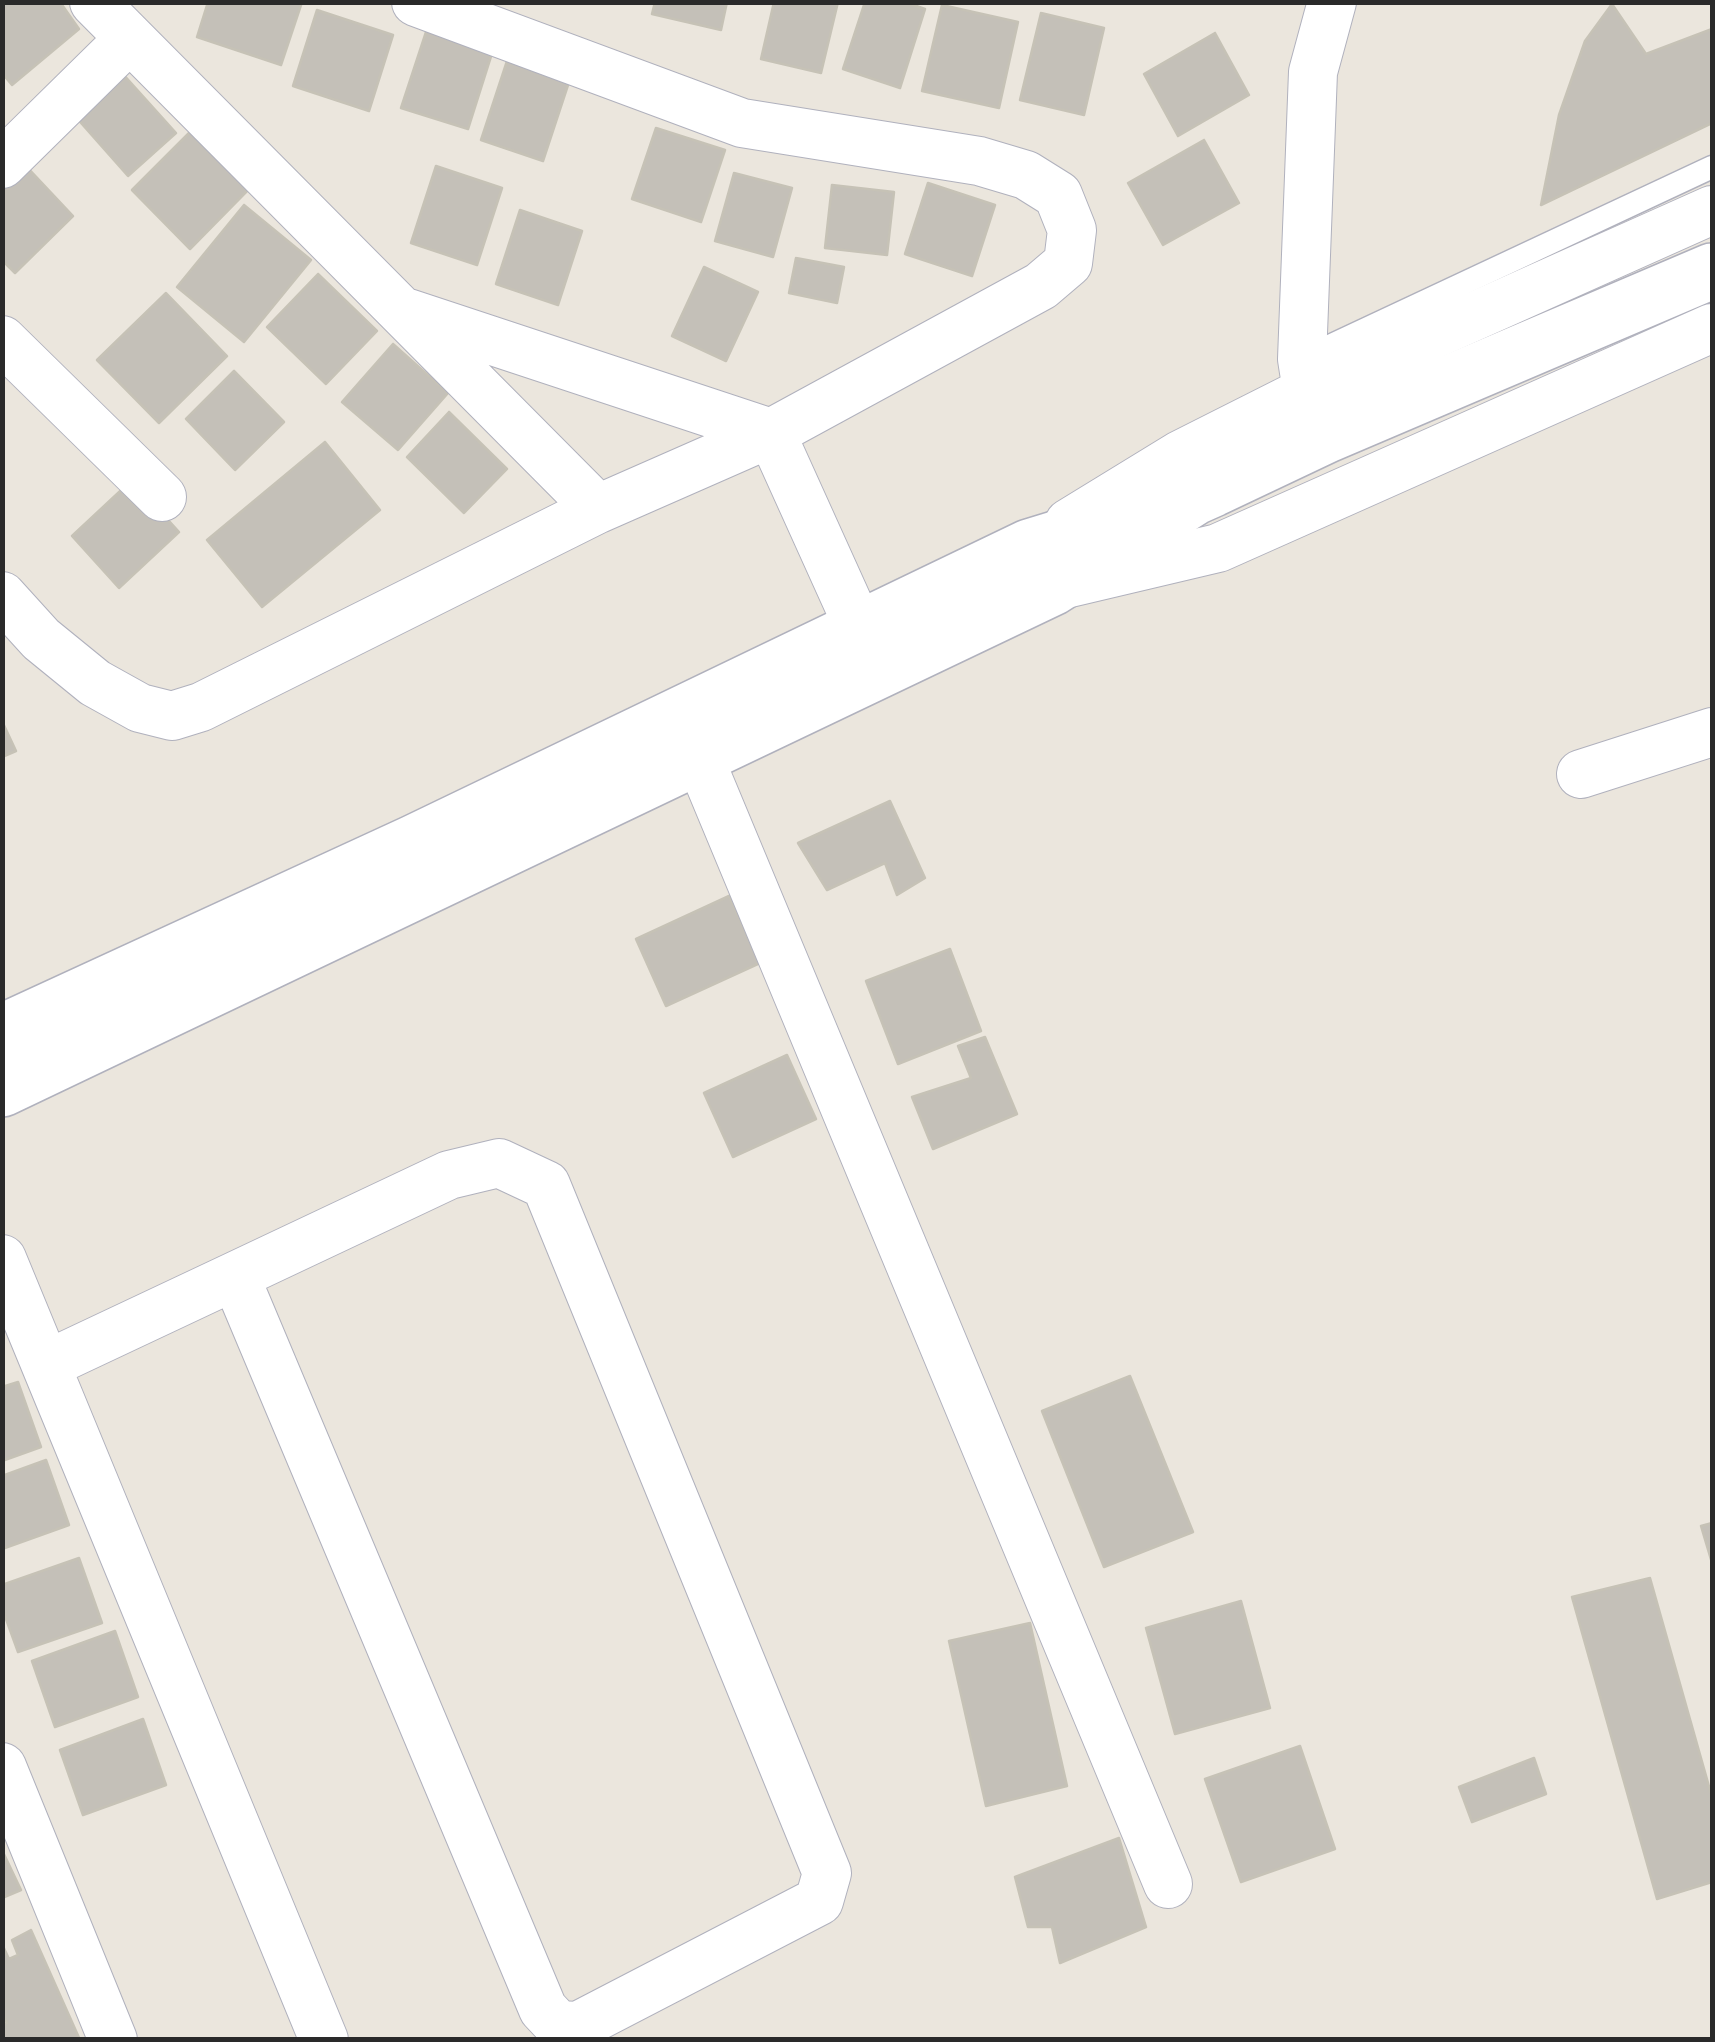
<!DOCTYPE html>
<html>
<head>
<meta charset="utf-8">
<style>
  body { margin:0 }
  #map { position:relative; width:1715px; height:2042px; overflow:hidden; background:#ebe6dd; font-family:"Space Grotesk",sans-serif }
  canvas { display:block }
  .frame { position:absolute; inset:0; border:5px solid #2a2a2a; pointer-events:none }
</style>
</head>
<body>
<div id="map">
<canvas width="1715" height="2042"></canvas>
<div class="frame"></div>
</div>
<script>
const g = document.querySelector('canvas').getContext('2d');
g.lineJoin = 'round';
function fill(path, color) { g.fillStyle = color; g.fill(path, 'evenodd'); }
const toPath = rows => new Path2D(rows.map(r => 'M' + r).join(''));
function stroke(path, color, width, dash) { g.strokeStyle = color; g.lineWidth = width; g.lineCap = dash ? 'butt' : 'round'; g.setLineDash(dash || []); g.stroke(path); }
const building = toPath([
  [8,2,60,2,79,29,12,85,2,73,2,6,8,2],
  [208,2,302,2,281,65,197,37,208,2],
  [655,2,727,2,721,30,652,14,655,2],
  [774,2,838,2,821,73,761,59,774,2],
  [865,2,905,2,925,9,900,88,843,69,865,2],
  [1612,4,1646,54,1712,29,1712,123,1541,205,1559,115,1585,41,1612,4],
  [942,5,1018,22,999,108,922,91,942,5],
  [317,10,393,35,369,111,293,86,317,10],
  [1041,13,1104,28,1084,115,1020,100,1041,13],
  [427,29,493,50,468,129,401,108,427,29],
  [1215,33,1249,95,1178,136,1144,74,1215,33],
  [508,58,570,79,543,161,481,140,508,58],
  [122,73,176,133,128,176,74,115,122,73],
  [656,128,725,150,701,222,632,199,656,128],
  [190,132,248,190,190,249,132,190,190,132],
  [1204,140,1239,203,1163,245,1128,183,1204,140],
  [26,166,73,216,15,273,2,260,2,189,26,166],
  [436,166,502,188,477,265,411,243,436,166],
  [734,173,792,188,773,257,715,241,734,173],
  [928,183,995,205,972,276,905,254,928,183],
  [832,185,894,192,887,255,825,248,832,185],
  [244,205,311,260,244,342,177,287,244,205],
  [520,210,582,231,558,305,496,284,520,210],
  [796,258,844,267,837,303,789,293,796,258],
  [704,267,758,292,726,361,672,336,704,267],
  [318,274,377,331,326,384,267,327,318,274],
  [166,293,227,356,159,423,97,360,166,293],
  [393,344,448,393,398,450,342,402,393,344],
  [234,371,284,422,235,470,186,419,234,371],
  [449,412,507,469,464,513,407,457,449,412],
  [325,442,380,510,262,607,207,540,325,442],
  [132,480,179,532,119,588,72,536,132,480],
  [2,721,16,751,2,757,2,721],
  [890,801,925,878,897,895,885,863,827,890,798,843,890,801],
  [729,896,760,963,666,1006,636,939,729,896],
  [950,949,981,1031,898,1064,866,981,950,949],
  [985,1037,1017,1114,933,1149,912,1097,971,1078,958,1046,985,1037],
  [787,1055,816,1119,733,1157,704,1093,787,1055],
  [1130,1376,1193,1532,1104,1567,1042,1411,1130,1376],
  [18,1382,41,1447,2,1461,2,1387,18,1382],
  [46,1460,69,1525,2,1549,2,1476,46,1460],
  [1712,1523,1712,1563,1701,1526,1712,1523],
  [79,1558,102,1623,18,1652,2,1608,2,1585,79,1558],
  [1650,1578,1712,1797,1712,1882,1657,1899,1572,1597,1650,1578],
  [1241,1601,1270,1708,1175,1734,1146,1628,1241,1601],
  [1030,1623,1067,1786,986,1806,949,1641,1030,1623],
  [115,1631,138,1697,55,1727,32,1661,115,1631],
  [143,1719,166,1785,83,1815,60,1750,143,1719],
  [1300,1746,1335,1849,1241,1882,1205,1779,1300,1746],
  [1534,1758,1546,1794,1472,1822,1459,1787,1534,1758],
  [1119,1838,1146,1927,1060,1963,1052,1927,1028,1927,1015,1877,1119,1838],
  [2,1850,21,1890,2,1898,2,1850],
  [31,1930,80,2040,2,2040,2,2025,7,2023,2,2013,2,1944,9,1959,18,1955,12,1940,31,1930]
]);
fill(building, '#c4c0b8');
stroke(building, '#c6c2b6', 2.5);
const lane = toPath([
  [1302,359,1712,167]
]);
const street = toPath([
  [94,2,598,509],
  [2,164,129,39],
  [408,313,771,433,860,630],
  [2,340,162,497],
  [1307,391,1302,359,1313,72,1332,2],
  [1069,523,1180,455,1307,391,1712,210],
  [1070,583,1218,548,1712,328],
  [2,596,41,639,95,683,140,708,172,716,201,707,598,509,771,433,1041,286,1068,263,1072,230,1058,195,1026,175,979,161,742,123,416,2],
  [698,755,1168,1884],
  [1581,774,1712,732],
  [2,1259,324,2040],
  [46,1365,235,1276,449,1175,499,1163,546,1185,827,1873,819,1901,578,2026,558,2025,543,2009,235,1276],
  [2,1767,113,2040]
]);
const secondary = toPath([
  [2,1032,413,843,1029,547,1130,516],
  [2,1089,1052,588,1195,497,1213,489,1327,435,1712,271]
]);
stroke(lane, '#b0b1bd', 25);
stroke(street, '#b0b1bd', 50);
stroke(secondary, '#b0b1bd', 58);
stroke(lane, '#fff', 22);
stroke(street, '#fff', 48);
stroke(secondary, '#fff', 55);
</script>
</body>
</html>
